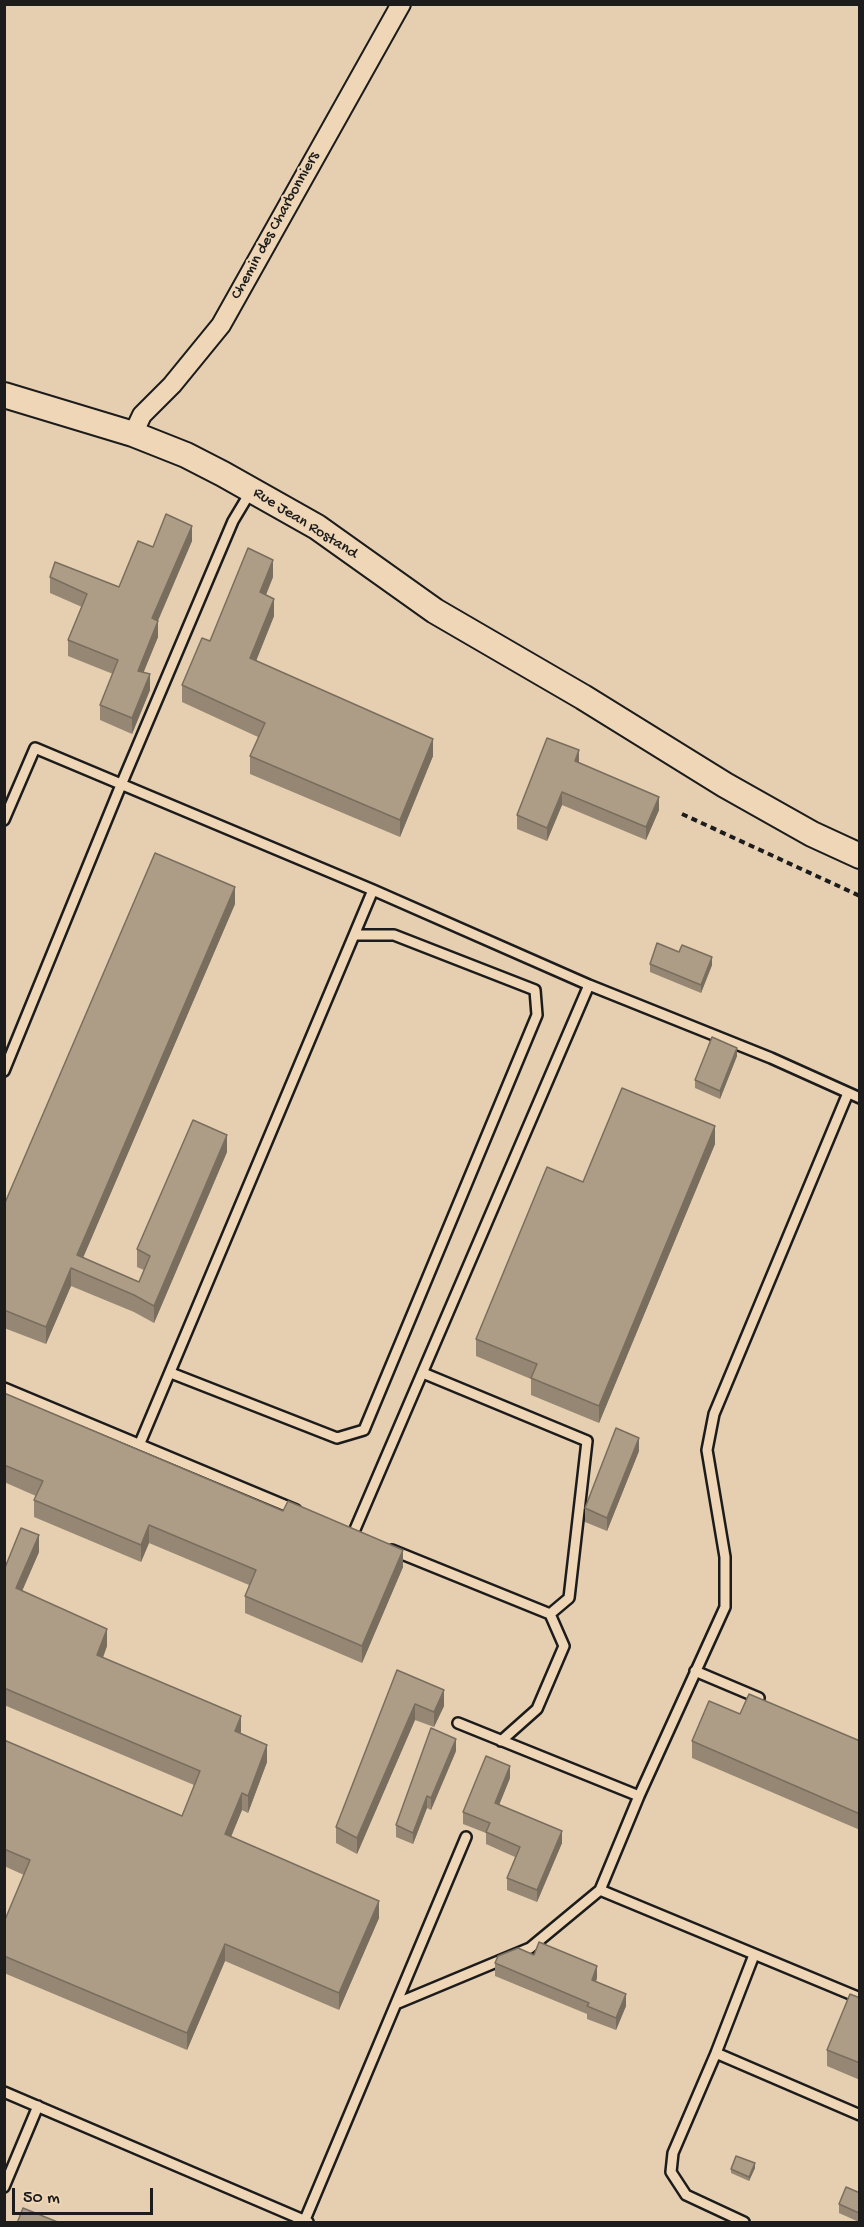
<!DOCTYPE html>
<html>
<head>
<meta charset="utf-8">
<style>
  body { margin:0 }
  #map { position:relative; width:864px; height:2227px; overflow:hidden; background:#e6cfb0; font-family:"Gochi Hand",sans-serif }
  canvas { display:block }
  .frame { position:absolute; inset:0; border:6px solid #1c1c1c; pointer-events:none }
  .scale { position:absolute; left:12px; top:2188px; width:141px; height:27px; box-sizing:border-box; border:3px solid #1c1c1c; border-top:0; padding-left:8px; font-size:18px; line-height:21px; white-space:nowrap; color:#1c1c1c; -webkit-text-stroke:4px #eed6b6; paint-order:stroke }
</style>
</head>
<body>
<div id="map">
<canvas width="864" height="2227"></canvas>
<div class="frame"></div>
<div class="scale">50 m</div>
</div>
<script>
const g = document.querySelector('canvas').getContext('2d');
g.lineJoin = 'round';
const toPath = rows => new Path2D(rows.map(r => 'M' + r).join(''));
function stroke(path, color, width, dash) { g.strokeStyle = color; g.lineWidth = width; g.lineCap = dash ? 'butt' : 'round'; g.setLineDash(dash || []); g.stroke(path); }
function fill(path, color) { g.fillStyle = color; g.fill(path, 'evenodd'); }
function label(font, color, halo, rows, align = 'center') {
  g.font = font + ' "Gochi Hand",sans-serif'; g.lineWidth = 4.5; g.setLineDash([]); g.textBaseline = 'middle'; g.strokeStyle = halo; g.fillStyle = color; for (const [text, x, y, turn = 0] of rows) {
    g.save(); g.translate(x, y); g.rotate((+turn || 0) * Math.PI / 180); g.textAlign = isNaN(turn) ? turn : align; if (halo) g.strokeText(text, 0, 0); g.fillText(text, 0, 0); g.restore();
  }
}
const lane = toPath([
  [4,820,35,748,373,890,589,985,771,1058,860,1098],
  [4,1071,121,785,233,521,251,491],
  [848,1093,714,1414,707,1450,725,1557,725,1607,639,1796,600,1890,860,1998],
  [171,1373,337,1438,364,1430,537,1015,535,990,394,935,355,935],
  [423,1373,587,1441,569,1598,550,1614],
  [4,1388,296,1510],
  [140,1443,373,890],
  [353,1534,589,985],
  [392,1550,550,1614,564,1646,537,1709,501,1741],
  [695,1671,759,1698],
  [458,1723,639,1796],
  [398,2003,530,1948,600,1890],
  [716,2053,860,2115],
  [4,2092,308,2222],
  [4,2187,38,2106],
  [304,2222,466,1837],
  [744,2222,686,2195,671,2172,673,2153,716,2053,754,1955]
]);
const street = toPath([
  [133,434,142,415,172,385,221,325,401,4]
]);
const secondary = toPath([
  [4,395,133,434,186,455,223,474,317,527,435,611,583,697,725,785,812,834,860,856]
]);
stroke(lane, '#1c1c1c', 14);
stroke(street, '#1c1c1c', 22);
stroke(secondary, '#1c1c1c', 28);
stroke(toPath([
  [682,814,860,896]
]), '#1c1c1c', 4, [6, 4.5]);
stroke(lane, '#eed6b6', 9);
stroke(street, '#eed6b6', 18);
stroke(secondary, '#eed6b6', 24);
fill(toPath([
  [192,541,158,621,158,637,143,673,150,690,132,734,100,720,100,705,113,674,68,656,68,640,82,607,50,593,50,577,119,587,153,547],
  [273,577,266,595,274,616,256,661,433,756,400,837,250,774,250,756,258,737,182,702,182,685,210,641],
  [579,763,659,810,646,840,562,805,547,841,517,829,517,815],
  [235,904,83,1257,139,1282,144,1270,137,1267,137,1249,227,1152,154,1323,134,1312,71,1286,46,1344,4,1328,4,1205],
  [679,952,712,965,701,993,650,972,650,964],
  [737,1056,720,1099,695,1088,695,1080],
  [715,1144,599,1423,531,1395,531,1379,476,1356,476,1339,583,1182],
  [4,1393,403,1567,362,1663,245,1613,245,1596,249,1585,149,1543,141,1562,34,1517,34,1500,36,1496,4,1482],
  [639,1451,607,1531,585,1522,585,1508],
  [39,1552,22,1591,107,1646,103,1658,241,1733,267,1762,248,1813,242,1810,231,1837,379,1918,339,2010,225,1961,187,2050,4,1973,4,1922,24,1875,4,1866,4,1740,182,1816,194,1785,4,1705,4,1570],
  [397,1670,444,1706,434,1727,415,1720,357,1854,336,1843,336,1827],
  [740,1714,860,1741,860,1830,692,1758,692,1741],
  [456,1751,431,1810,427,1808,413,1844,396,1837,396,1825],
  [510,1778,499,1805,562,1843,537,1902,507,1890,507,1878,515,1857,486,1844,486,1833,463,1824,463,1812],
  [534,1955,597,1978,596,1981,626,2006,616,2030,587,2019,587,2014,495,1976,495,1963],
  [860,1998,860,2080,827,2066,827,2050],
  [755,2168,749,2181,731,2173,731,2169],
  [860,2193,859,2222,839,2213,839,2204]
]), '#958774');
fill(toPath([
  [192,526,192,541,152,634,152,618],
  [273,560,273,577,260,609,260,592],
  [274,599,274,616,250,676,250,658],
  [158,621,158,637,138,686,138,671],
  [150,674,150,690,132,734,132,718],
  [433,739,433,756,400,837,400,820],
  [579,750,579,763,575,761],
  [562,792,562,805,547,841,547,828],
  [659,797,659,810,646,840,646,827],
  [235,887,235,904,77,1272,77,1255],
  [712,957,712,965,701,993,701,985],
  [737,1048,737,1056,720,1099,720,1091],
  [715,1126,715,1144,599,1423,599,1406],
  [227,1135,227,1152,154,1323,154,1306],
  [71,1268,71,1286,46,1344,46,1327],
  [639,1438,639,1451,607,1531,607,1518],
  [149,1525,149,1543,141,1562,141,1545],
  [39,1535,39,1552,16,1605,16,1588],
  [403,1550,403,1567,362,1663,362,1646],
  [107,1629,107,1646,97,1672,97,1655],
  [444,1690,444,1706,434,1727,434,1712],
  [415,1704,415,1720,357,1854,357,1838],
  [241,1716,241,1733,235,1731],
  [456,1739,456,1751,431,1810,431,1798],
  [267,1745,267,1762,248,1813,248,1796],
  [510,1766,510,1778,495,1815,495,1803],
  [242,1793,242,1810,225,1851,225,1834],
  [427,1796,427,1808,413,1844,413,1833],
  [562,1831,562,1843,537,1902,537,1890],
  [379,1901,379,1918,339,2010,339,1993],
  [225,1944,225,1961,187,2050,187,2033],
  [597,1966,597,1978,592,1992,592,1980],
  [626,1994,626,2006,616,2030,616,2018],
  [755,2163,755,2168,749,2181,749,2177]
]), '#796e5e');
const building = toPath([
  [166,514,192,526,152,618,158,621,138,671,150,674,132,718,100,705,118,660,68,640,87,594,50,577,55,562,119,587,138,541,153,547,166,514],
  [248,548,273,560,260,592,274,599,250,658,433,739,400,820,250,756,265,723,182,685,202,638,210,641,248,548],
  [547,738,579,750,575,761,659,797,646,827,562,792,547,828,517,815,547,738],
  [155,853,235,887,77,1255,139,1282,150,1256,137,1249,193,1120,227,1135,154,1306,134,1295,71,1268,46,1327,4,1310,4,1205,155,853],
  [657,943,679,952,682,945,712,957,701,985,650,964,657,943],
  [712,1037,737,1048,720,1091,695,1080,712,1037],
  [622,1088,715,1126,599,1406,531,1378,537,1364,476,1339,547,1167,583,1182,622,1088],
  [4,1393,283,1511,288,1501,403,1550,362,1646,245,1596,256,1570,149,1525,141,1545,34,1500,43,1481,4,1465,4,1393],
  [616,1428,639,1438,607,1518,585,1508,616,1428],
  [21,1528,39,1535,16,1588,107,1629,97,1655,241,1716,235,1731,267,1745,248,1796,242,1793,225,1834,379,1901,339,1993,225,1944,187,2033,4,1956,4,1922,30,1860,4,1849,4,1740,182,1816,200,1771,4,1688,4,1570,21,1528],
  [397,1670,444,1690,434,1712,415,1704,357,1838,336,1827,397,1670],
  [749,1694,860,1741,860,1814,692,1741,709,1701,740,1714,749,1694],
  [431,1728,456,1739,431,1798,427,1796,413,1833,396,1825,431,1728],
  [486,1756,510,1766,495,1803,562,1831,537,1890,507,1878,520,1847,486,1832,490,1823,463,1812,486,1756],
  [539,1942,597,1966,592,1980,626,1994,616,2018,587,2006,589,2003,495,1963,498,1956,518,1948,534,1955,539,1942],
  [850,1994,860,1998,860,2063,827,2050,850,1994],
  [736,2156,755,2163,749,2177,731,2169,736,2156],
  [846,2187,860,2193,859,2213,839,2204,846,2187],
  [23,2208,60,2223,17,2223,23,2208]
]);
fill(building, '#ad9d87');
stroke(building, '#796e5e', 1.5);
label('16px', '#1c1c1c', '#eed6b6', [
  ["Chemin des Charbonniers",276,226,-61],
  ["Rue Jean Rostand",305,524,32]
]);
</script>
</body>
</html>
